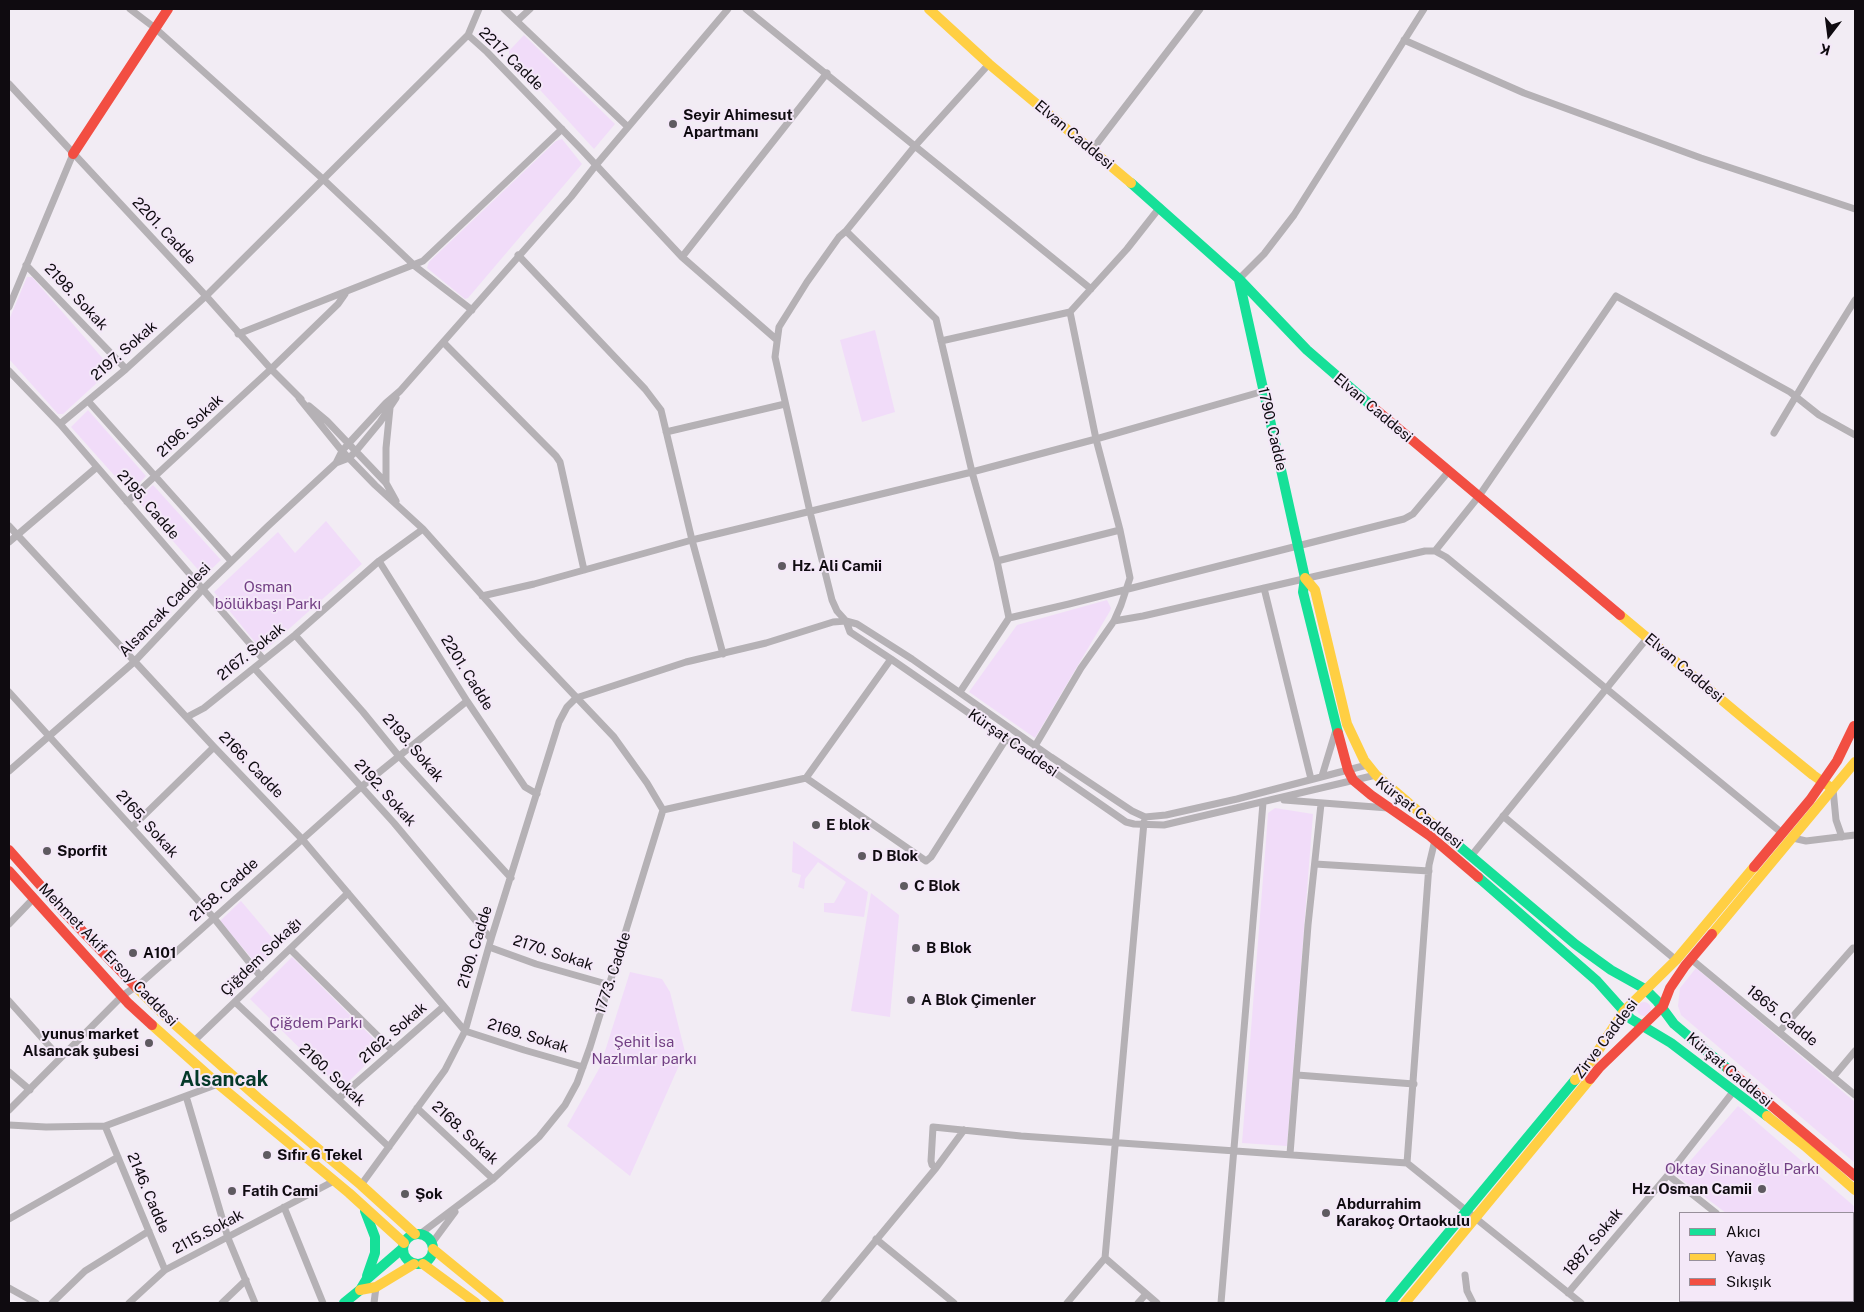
<!DOCTYPE html>
<html>
<head>
<meta charset="utf-8">
<style>
  body { margin:0 }
  #map { position:relative; width:1864px; height:1312px; overflow:hidden; background:#f2ecf4; font-family:"Public Sans",sans-serif }
  canvas { display:block }
  .frame { position:absolute; inset:0; border:10px solid #0f0b10; pointer-events:none }
  .legend { position:absolute; left:1679px; top:1212px; width:175px; height:90px; box-sizing:border-box; background:#f4e8f8; border:1px solid #98909b; margin:0; padding:6px 9px; list-style:none; font-size:15px; color:#0f0b10 }
  .legend li { display:flex; align-items:center; gap:10px; height:25px }
  .legend b { width:25px; border:1px solid #98909b }
  .north { position:absolute; left:1804px; top:10px; width:50px; height:50px; -webkit-text-stroke:4px #f4e8f8; paint-order:stroke; rotate:195deg; font-size:14px; font-weight:700; line-height:20px; text-align:center; color:#0f0b10 }
  .north::after { content:''; display:block; margin:auto; width:18px; height:22px; background:#0f0b10; clip-path:polygon(50% 0,100% 100%,50% 72%,0 100%) }
</style>
</head>
<body>
<div id="map">
<canvas width="1864" height="1312"></canvas>
<div class="frame"></div>
<ul class="legend">
<li><b style="height:6px;background:#16e098"></b>Akıcı</li>
<li><b style="height:6px;background:#ffcf43"></b>Yavaş</li>
<li><b style="height:6px;background:#f24e42"></b>Sıkışık</li>
</ul>
<div class="north">K</div>
</div>
<script>
const g = document.querySelector('canvas').getContext('2d');
g.lineJoin = 'round';
function fill(path, color) { g.fillStyle = color; g.fill(path, 'evenodd'); }
const toPath = rows => new Path2D(rows.map(r => 'M' + r).join(''));
function stroke(path, color, width, dash) { g.strokeStyle = color; g.lineWidth = width; g.lineCap = dash ? 'butt' : 'round'; g.setLineDash(dash || []); g.stroke(path); }
function label(font, color, halo, rows, align = 'center') {
  g.font = font + ' "Public Sans",sans-serif'; g.lineWidth = 4; g.setLineDash([]); g.textBaseline = 'middle'; g.strokeStyle = halo; g.fillStyle = color; for (const [text, x, y, turn = 0] of rows) {
    g.save(); g.translate(x, y); g.rotate((+turn || 0) * Math.PI / 180); g.textAlign = isNaN(turn) ? turn : align; if (halo) g.strokeText(text, 0, 0); g.fillText(text, 0, 0); g.restore();
  }
}
fill(toPath([
  [524,35,615,124,594,149,509,56,509,51],
  [562,139,582,164,468,298,465,299,427,268,429,262,556,141],
  [27,277,32,277,112,369,63,414,58,414,9,359,9,320],
  [875,330,895,412,862,422,840,340],
  [88,410,146,476,130,493,71,427],
  [153,485,221,560,206,574,201,573,137,500],
  [326,521,362,564,263,652,214,592,278,532,295,553],
  [1107,600,1111,608,1110,611,1035,738,969,692,1017,625],
  [1275,808,1313,814,1287,1146,1242,1143,1267,828,1268,813],
  [793,841,868,892,864,917,824,912,824,903,834,903,846,882,818,862,805,879,804,889,798,887,801,875,792,872],
  [871,893,899,915,890,1017,851,1011],
  [241,901,279,946,259,967,220,921],
  [292,957,383,1048,341,1089,250,999],
  [1696,968,1855,1102,1855,1163,1681,1015,1678,1006,1680,988],
  [630,972,662,979,670,992,685,1052,630,1176,567,1126,600,1067],
  '1637 1009a7 7 0 1 1 14 0a7 7 0 1 1-14 0Z',
  [1738,1106,1855,1207,1855,1303,1827,1303,1826,1301,1853,1301,1853,1213,1726,1213,1677,1176]
]), '#f1dcf9');
stroke(toPath([
  [130,9,155,28,324,180,416,267,472,310],
  [504,9,628,127],
  [746,9,1091,289],
  [517,21,530,9],
  [468,35,479,9],
  [1404,40,1524,93,1701,158,1855,209],
  [989,64,915,146,846,231,839,237,807,282,779,327,775,357,810,512,832,600,837,611,846,621,850,632,891,659,1126,822,1134,824,1164,825,1376,775],
  [9,84,206,296,271,369,301,399],
  [1092,150,1200,9],
  [846,231,936,319,972,472,997,561,1009,618,960,692],
  [518,255,645,389,661,410,692,540,723,654],
  [682,257,827,73],
  [26,265,126,369],
  [1239,279,1264,254,1294,215,1424,9],
  [9,307,73,154],
  [238,334,423,261,562,129],
  [941,341,1070,312],
  [444,343,556,456,560,462,584,570],
  [9,371,60,424,264,660],
  [299,398,342,451,375,485,423,529,520,638,614,737,647,783,663,810,806,778,891,659],
  [88,401,231,561],
  [309,406,327,421,386,483,396,501],
  [60,424,126,369,206,296,468,35,487,52,581,149,682,257,777,340],
  [666,432,785,404],
  [1774,433,1814,366,1855,300],
  [336,463,342,451,349,443,386,403,400,391,571,197,596,165,728,9],
  [386,483,386,448,390,408],
  [127,502,271,369,338,304,345,294],
  [9,526,214,747,302,839,465,1031,524,1050,583,1067],
  [9,542,97,467],
  [1435,551,1479,496,1616,296,1790,392,1819,415,1855,435],
  [379,561,467,701,525,787,537,794],
  [997,561,1120,530],
  [1264,588,1311,779],
  [482,596,534,584,692,540,972,472,1096,439,1264,391],
  [1009,618,1069,604,1404,519,1413,514,1449,471],
  [1114,621,1143,616,1425,551,1435,551,1446,557,1782,833],
  [295,635,363,712,398,755,511,878],
  [254,668,394,823,491,939],
  [9,692,213,917,261,977],
  [576,698,686,662,766,643,833,622,846,621,857,624,912,659,1051,757,1132,811,1145,817,1166,815,1237,799,1367,765],
  [187,717,204,708,295,635,379,561,423,529],
  [1035,746,1081,668,1114,621,1121,605,1130,578,1120,530,1096,439,1070,312,1127,249,1160,207],
  [9,771,134,662,203,589,267,527,336,463,349,458,356,451,380,422,396,398],
  [1322,776,1336,730],
  [806,778,926,861,931,857,1006,739],
  [1833,789,1836,820,1842,837],
  [1284,800,1388,808],
  [1503,816,1676,960],
  [132,827,214,747],
  [1793,838,1806,841,1855,835],
  [1472,855,1648,637],
  [1315,864,1429,871],
  [9,924,33,899],
  [489,947,536,964,610,985],
  [290,949,393,1051],
  [1691,959,1855,1095],
  [9,1001,60,1058],
  [235,1002,389,1147],
  [1780,1031,1853,948,1855,948],
  [194,1041,348,893],
  [9,1072,30,1090],
  [1297,1075,1414,1084],
  [1834,1076,1855,1051],
  [186,1096,228,1238,255,1303],
  [338,1099,443,1007],
  [417,1108,493,1179],
  [9,1110,122,996,141,983,361,787,467,701],
  [9,1125,46,1127,105,1126,218,1084],
  [105,1126,165,1270],
  [1290,1154,1308,925,1321,804],
  [1407,1163,1429,865,1435,840],
  [936,1168,932,1165,931,1161,933,1127,1021,1136,1407,1163,1581,1303],
  [1668,1175,1716,1213],
  [361,1185,445,1070,465,1031,491,939,559,722,567,707,576,698],
  [284,1207,323,1303],
  [9,1219,118,1157],
  [420,1234,493,1179,539,1137,565,1105,577,1083,590,1047,663,810],
  [876,1239,954,1303],
  [432,1243,455,1212],
  [1105,1258,1157,1303],
  [1465,1275,1467,1291,1473,1303],
  [9,1288,36,1303],
  [1568,1293,1668,1175,1733,1092],
  [1822,1301,1822,1303],
  [52,1303,85,1271,149,1231],
  [129,1303,165,1270,334,1181],
  [222,1303,246,1280],
  [374,1303,376,1287],
  [824,1303,936,1168,964,1130],
  [1067,1303,1105,1258,1144,822],
  [1138,1303,1146,1294],
  [1221,1303,1263,803]
]), '#b5b1b5', 7);
stroke(toPath([
  [1131,183,1239,279,1307,350,1374,408],
  [1239,280,1305,578,1303,592,1338,733],
  [1453,841,1575,944,1611,970,1645,989,1657,1001,1674,1024,1728,1069],
  [1478,877,1597,981,1631,1019,1671,1043,1767,1116],
  [365,1211,375,1237,375,1253,367,1276],
  '403 1249a15 15 0 1 1 30 0a15 15 0 1 1-30 0Z',
  [344,1303,360,1290,366,1280,403,1248],
  [1390,1303,1575,1080]
]), '#16e098', 10);
stroke(toPath([
  [929,9,989,64,1131,183],
  [1305,578,1315,590,1347,724,1364,760,1376,775,1453,841],
  [1620,615,1748,722,1813,775,1833,789],
  [1712,934,1855,762],
  [136,987,163,1014,258,1098,361,1185,415,1234],
  [152,1025,218,1084,349,1193,404,1243],
  [1575,1080,1592,1060,1624,1011,1676,960,1754,867],
  [1767,1116,1805,1146,1855,1190],
  [433,1249,499,1303],
  [423,1264,476,1303],
  [360,1290,376,1287,414,1264],
  [1405,1303,1590,1079]
]), '#ffcf43', 10);
stroke(toPath([
  [73,154,168,9],
  [1374,408,1620,615],
  [1338,733,1348,770,1353,780,1371,795,1430,836,1478,877],
  [9,850,64,912,136,987],
  [1754,867,1810,800,1837,761,1854,726],
  [9,871,128,1003,152,1025],
  [1728,1069,1855,1176],
  [1590,1079,1599,1068,1663,1006,1670,988,1685,966,1712,934]
]), '#f24e42', 10);
for (const [x, y, r, color] of [
  [673,124,5,"#5e5a60"],
  [782,566,5,"#5e5a60"],
  [816,825,5,"#5e5a60"],
  [47,851,5,"#5e5a60"],
  [862,856,5,"#5e5a60"],
  [904,886,5,"#5e5a60"],
  [916,948,5,"#5e5a60"],
  [133,953,5,"#5e5a60"],
  [911,1000,5,"#5e5a60"],
  [149,1043,5,"#5e5a60"],
  [267,1155,5,"#5e5a60"],
  [1762,1189,5,"#5e5a60"],
  [232,1191,5,"#5e5a60"],
  [405,1194,5,"#5e5a60"],
  [1326,1213,5,"#5e5a60"]
]) { const dot = new Path2D(); dot.arc(x, y, r, 0, 2 * Math.PI); g.fillStyle = color; g.fill(dot); stroke(dot, '#f4e8f8', 2); }
label('15px', '#0f0b10', '#f4e8f8', [
  ["2217. Cadde",511,59,44],
  ["Elvan Caddesi",1074,135,40],
  ["2201. Cadde",164,231,47],
  ["2198. Sokak",76,297,47],
  ["2197. Sokak",124,351,-41],
  ["Elvan Caddesi",1373,408,40],
  ["2196. Sokak",190,426,-43],
  ["1790. Cadde",1272,429,77],
  ["2195. Cadde",148,505,49],
  ["Alsancak Caddesi",165,610,-46],
  ["2167. Sokak",251,652,-39],
  ["Elvan Caddesi",1684,668,40],
  ["2201. Cadde",467,673,58],
  ["Kürşat Caddesi",1013,743,35],
  ["2193. Sokak",413,748,49],
  ["2166. Cadde",251,765,46],
  ["2192. Sokak",385,793,48],
  ["Kürşat Caddesi",1419,813,38],
  ["2165. Sokak",147,824,48],
  ["2158. Cadde",224,890,-42],
  ["2190. Cadde",475,947,-73],
  ["2170. Sokak",553,953,18],
  ["Mehmet Akif Ersoy Caddesi",108,955,46],
  ["Çiğdem Sokağı",261,957,-44],
  ["1773. Cadde",613,973,-72],
  ["1865. Cadde",1782,1016,39],
  ["2162. Sokak",393,1033,-41],
  ["2169. Sokak",528,1036,17],
  ["Zirve Caddesi",1606,1039,-53],
  ["Kürşat Caddesi",1729,1070,40],
  ["2160. Sokak",332,1075,43],
  ["2168. Sokak",465,1133,43],
  ["2146. Cadde",148,1193,67],
  ["2115.Sokak",208,1232,-28],
  ["1887. Sokak",1593,1242,-50]
]);
label('bold 15px', '#0f0b10', '#f4e8f8', [
  ["Seyir Ahimesut",683,115],
  ["Apartmanı",683,132],
  ["Hz. Ali Camii",792,566],
  ["E blok",826,825],
  ["Sporfit",57,851],
  ["D Blok",872,856],
  ["C Blok",914,886],
  ["B Blok",926,948],
  ["A101",143,953],
  ["A Blok Çimenler",921,1000],
  ["yunus market",139,1034,"right"],
  ["Alsancak şubesi",139,1051,"right"],
  ["Sıfır 6 Tekel",277,1155],
  ["Hz. Osman Camii",1752,1189,"right"],
  ["Fatih Cami",242,1191],
  ["Şok",415,1194],
  ["Abdurrahim",1336,1204],
  ["Karakoç Ortaokulu",1336,1221]
], 'left');
label('15px', '#723f84', '#f4e8f8', [
  ["Osman",268,587],
  ["bölükbaşı Parkı",268,604],
  ["Çiğdem Parkı",316,1023],
  ["Şehit İsa",644,1042],
  ["Nazlımlar parkı",644,1059],
  ["Oktay Sinanoğlu Parkı",1742,1169]
]);
label('bold 20px', '#043929', '#f4e8f8', [
  ["Alsancak",224,1080]
]);
</script>
</body>
</html>
